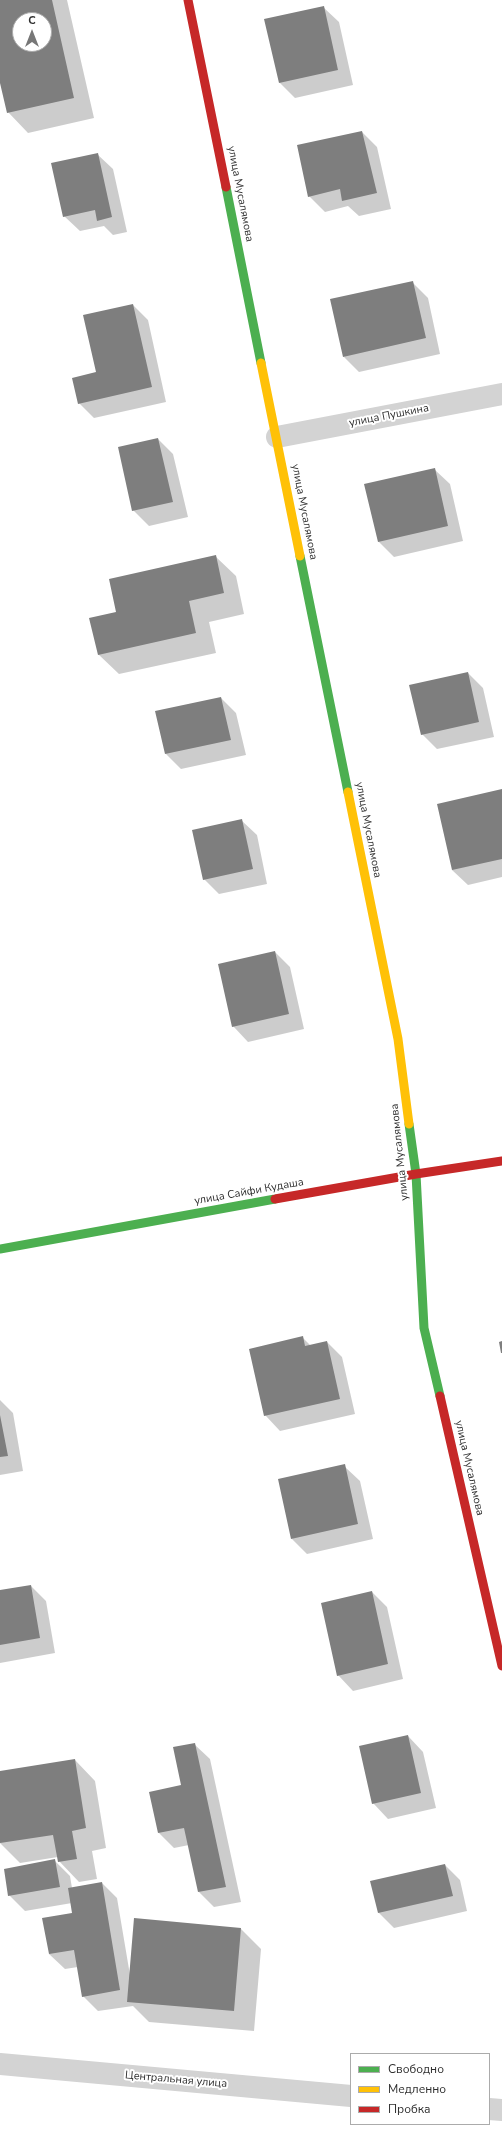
<!DOCTYPE html>
<html>
<head>
<meta charset="utf-8">
<style>
  body { margin:0 }
  #map { position:relative; width:502px; height:2137px; overflow:hidden; background:#fff; font-family:"Nunito Sans",sans-serif }
  canvas { display:block }
  .legend { position:absolute; left:350px; top:2053px; width:140px; height:72px; box-sizing:border-box; background:#fff; border:1px solid #ababab; margin:0; padding:5px 7px; list-style:none; font-size:12px; color:#2e2e2e }
  .legend li { display:flex; align-items:center; gap:8px; height:20px }
  .legend b { width:20px; border:1px solid #ababab }
  .north { position:absolute; left:12px; top:12px; width:40px; height:40px; box-sizing:border-box; background:#fff; border:1px solid #ababab; border-radius:50%; rotate:0deg; font-size:11px; font-weight:700; line-height:16px; text-align:center; color:#2e2e2e }
  .north::after { content:''; display:block; margin:auto; width:14px; height:18px; background:#777; clip-path:polygon(50% 0,100% 100%,50% 72%,0 100%) }
</style>
</head>
<body>
<div id="map">
<canvas width="502" height="2137"></canvas>
<ul class="legend">
<li><b style="height:5px;background:#4caf50"></b>Свободно</li>
<li><b style="height:5px;background:#ffc107"></b>Медленно</li>
<li><b style="height:5px;background:#c62828"></b>Пробка</li>
</ul>
<div class="north">С</div>
</div>
<script>
const g = document.querySelector('canvas').getContext('2d');
g.lineJoin = 'round';
function fill(path, color) { g.fillStyle = color; g.fill(path, 'evenodd'); }
const toPath = rows => new Path2D(rows.map(r => 'M' + r).join(''));
function stroke(path, color, width, dash) { g.strokeStyle = color; g.lineWidth = width; g.lineCap = dash ? 'butt' : 'round'; g.setLineDash(dash || []); g.stroke(path); }
function label(font, color, halo, rows, align = 'center') {
  g.font = font + ' "Nunito Sans",sans-serif'; g.lineWidth = 4; g.setLineDash([]); g.textBaseline = 'middle'; g.strokeStyle = halo; g.fillStyle = color; for (const [text, x, y, turn = 0] of rows) {
    g.save(); g.translate(x, y); g.rotate((+turn || 0) * Math.PI / 180); g.textAlign = isNaN(turn) ? turn : align; if (halo) g.strokeText(text, 0, 0); g.fillText(text, 0, 0); g.restore();
  }
}
fill(toPath([
  [0,0,67,0,94,118,28,133,8,112,0,78],
  [20,20,44,20,44,44,20,44],
  [323,7,339,22,353,85,295,98,280,83,266,20],
  [362,132,377,147,391,209,359,216,348,206,325,212,309,196],
  [97,154,113,169,127,232,113,235,104,226,80,231,64,216],
  [412,282,428,298,440,354,359,372,344,357],
  [133,305,148,320,166,402,94,418,79,403,97,373],
  [158,439,173,454,188,517,149,526,133,510],
  [434,469,450,484,463,541,394,557,378,541],
  [215,556,236,576,244,614,209,622,216,653,119,674,98,654,117,612],
  [468,673,483,688,494,737,437,749,422,734],
  [221,698,236,713,246,755,181,769,166,754,156,712],
  [502,790,502,877,468,885,452,870],
  [241,820,257,835,267,884,219,894,204,879],
  [275,952,290,967,304,1029,248,1042,233,1026],
  [303,1338,311,1346,327,1342,342,1357,355,1414,280,1431,265,1415],
  [0,1400,13,1413,23,1471,0,1475],
  [344,1466,360,1481,373,1539,307,1554,292,1539],
  [31,1586,46,1601,55,1653,0,1663,0,1591],
  [372,1592,387,1607,403,1679,353,1691,338,1675],
  [408,1736,423,1752,436,1808,388,1819,373,1803],
  [194,1744,210,1759,241,1902,214,1907,199,1892,189,1845,174,1848,159,1833,150,1793,182,1786],
  [75,1760,95,1781,106,1848,92,1851,97,1879,79,1882,59,1861,58,1857,20,1863,0,1843,0,1772],
  [55,1861,70,1876,72,1888,102,1883,117,1898,130,1975,241,1929,261,1949,254,2031,149,2022,133,2006,98,2011,83,1996,78,1967,65,1969,49,1954,73,1914,72,1903,25,1911,9,1895],
  [445,1865,460,1880,467,1911,394,1928,378,1912]
]), '#0003');
fill(toPath([
  [0,0,52,0,74,98,7,113,0,83],
  [20,20,44,20,44,44,20,44],
  [324,6,338,70,279,83,264,19],
  [362,131,377,193,342,201,340,189,308,197,297,145],
  [98,153,112,217,97,221,95,210,63,217,51,163],
  [413,281,426,338,343,357,330,299],
  [133,304,152,387,78,404,72,378,96,372,83,315],
  [158,438,173,502,132,511,118,447],
  [435,468,448,526,378,542,364,484],
  [216,555,224,593,189,601,196,633,98,655,89,618,116,612,109,579],
  [468,672,479,722,421,735,409,685],
  [221,697,231,740,165,754,155,711],
  [502,789,502,859,452,870,437,804],
  [242,819,253,869,203,880,192,830],
  [275,951,289,1014,232,1027,218,964],
  [303,1336,305,1346,327,1341,340,1399,264,1416,249,1349],
  [502,1341,502,1353,501,1353,499,1342],
  [0,1415,8,1456,0,1457],
  [345,1464,358,1524,291,1539,278,1479],
  [31,1585,40,1638,0,1645,0,1590],
  [372,1591,388,1664,337,1676,321,1603],
  [408,1735,421,1793,372,1804,359,1746],
  [195,1743,226,1887,198,1892,184,1828,158,1833,149,1792,181,1785,173,1747],
  [75,1759,86,1828,72,1831,77,1859,58,1862,53,1835,0,1843,0,1771],
  [55,1859,60,1887,8,1896,4,1869],
  [445,1864,453,1896,378,1913,370,1881],
  [102,1882,120,1990,82,1997,74,1950,49,1954,42,1918,72,1913,68,1888],
  [134,1918,241,1928,234,2011,127,2002]
]), '#7e7e7e');
stroke(toPath([
  [277,437,502,394],
  [0,2064,351,2096],
  [489,2109,502,2110]
]), '#d3d3d3', 22);
stroke(toPath([
  [226,187,261,363],
  [300,556,348,792],
  [409,1124,416,1174,424,1328,440,1396],
  [0,1249,275,1199]
]), '#4caf50', 9);
stroke(toPath([
  [261,363,300,556],
  [348,792,398,1039,409,1124]
]), '#ffc107', 9);
stroke(toPath([
  [188,0,226,187],
  [275,1199,416,1174,502,1161],
  [440,1396,502,1666]
]), '#c62828', 9);
label('11px', '#2e2e2e', '#fff', [
  ["улица Мусалямова",240,194,79],
  ["улица Пушкина",389,416,-11],
  ["улица Мусалямова",304,512,79],
  ["улица Мусалямова",368,830,79],
  ["улица Мусалямова",400,1152,-96],
  ["улица Сайфи Кудаша",249,1192,-10],
  ["улица Мусалямова",469,1468,77],
  ["Центральная улица",176,2080,5]
]);
</script>
</body>
</html>
